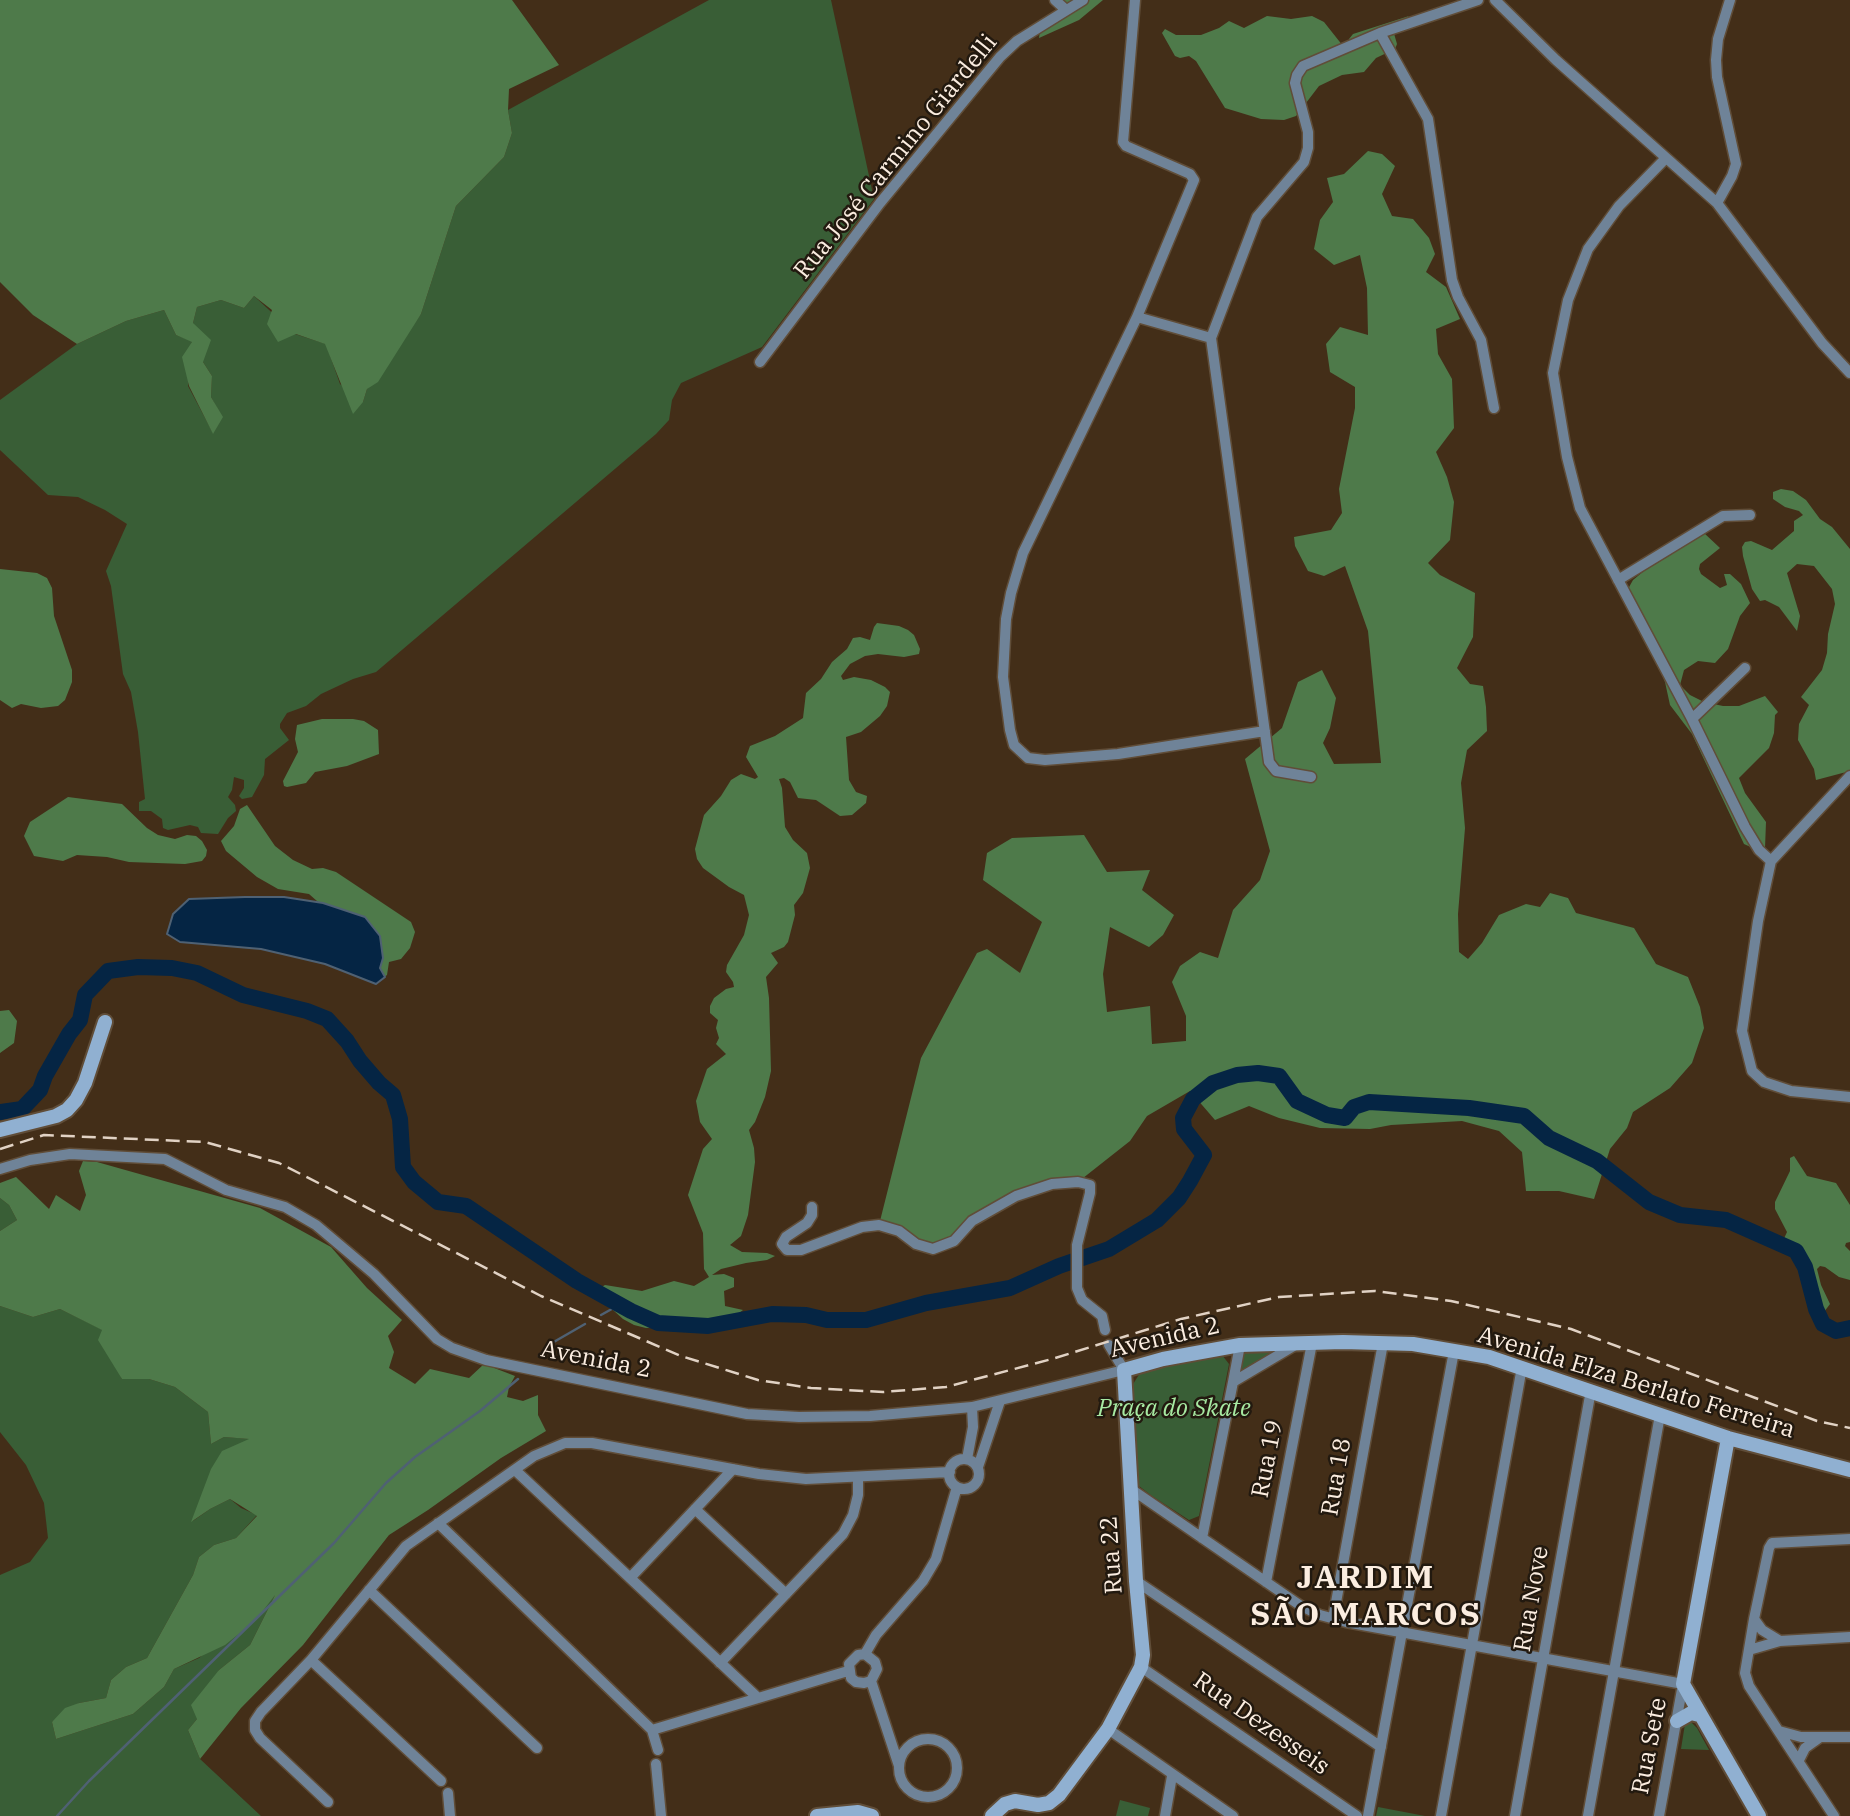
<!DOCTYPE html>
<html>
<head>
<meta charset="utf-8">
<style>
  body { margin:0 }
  canvas { display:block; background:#432e18 }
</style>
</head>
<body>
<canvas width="1850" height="1816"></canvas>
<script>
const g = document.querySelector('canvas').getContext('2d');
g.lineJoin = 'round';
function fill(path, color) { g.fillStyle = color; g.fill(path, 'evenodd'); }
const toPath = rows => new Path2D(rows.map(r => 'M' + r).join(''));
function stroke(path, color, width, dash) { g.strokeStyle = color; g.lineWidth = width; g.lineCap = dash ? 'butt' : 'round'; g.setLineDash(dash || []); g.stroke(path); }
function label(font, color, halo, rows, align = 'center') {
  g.font = font + ' "IBM Plex Serif",serif'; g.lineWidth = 5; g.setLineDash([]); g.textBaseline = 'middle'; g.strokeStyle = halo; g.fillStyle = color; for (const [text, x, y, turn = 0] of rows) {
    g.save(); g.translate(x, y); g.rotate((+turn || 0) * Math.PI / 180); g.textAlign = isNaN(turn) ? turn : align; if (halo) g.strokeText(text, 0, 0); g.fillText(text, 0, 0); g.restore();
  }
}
fill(toPath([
  [709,0,831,0,874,199,762,347,681,383,672,400,669,420,656,434,376,672,353,679,321,694,306,706,287,713,280,724,280,728,289,740,265,759,264,775,252,797,242,799,239,796,244,788,244,780,234,777,232,790,228,797,235,805,236,811,228,818,218,834,201,833,198,827,190,825,168,830,163,828,162,819,151,811,139,811,139,802,145,799,138,732,131,692,123,674,111,586,106,571,127,524,105,510,78,497,48,495,0,450,0,400,77,344,126,321,164,310,176,335,192,341,188,386,213,433,222,417,211,397,212,376,203,362,193,323,197,307,221,300,244,308,254,296,295,334,326,344,340,384,363,402,367,389,421,314,456,206,504,157,512,133,508,110],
  [0,1198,9,1205,17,1220,0,1231],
  [0,1306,33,1317,60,1309,103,1330,122,1379,149,1379,175,1387,208,1412,211,1444,224,1437,251,1439,193,1521,210,1509,230,1499,241,1508,257,1515,236,1538,214,1545,199,1557,193,1575,147,1658,126,1667,111,1680,106,1698,79,1703,52,1722,56,1739,133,1714,164,1687,174,1669,199,1658,278,1589,250,1645,219,1670,197,1719,188,1730,200,1759,261,1816,0,1816,0,1575,30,1562,48,1538,44,1503,26,1465,0,1432],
  [1286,1348,1239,1374,1242,1351],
  [1212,1354,1222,1355,1229,1364,1199,1516,1189,1520,1152,1496,1139,1486,1135,1477,1130,1389,1140,1373,1148,1369],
  [1691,1722,1697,1728,1709,1750,1681,1749,1685,1724],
  [1120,1800,1150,1808,1148,1816,1116,1816],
  [1378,1807,1425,1816,1376,1816]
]), '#395e36');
fill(toPath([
  [0,0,512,0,559,65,509,89,508,110,512,133,504,157,456,206,421,314,378,382,367,389,363,402,353,414,325,344,296,334,278,342,267,324,272,310,254,296,244,308,221,300,197,307,193,323,211,340,203,362,212,376,211,397,223,417,213,434,189,386,182,357,192,342,176,335,164,310,126,321,77,344,33,315,0,282],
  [1059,0,1103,0,1079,20,1039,38,1040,31,1060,4],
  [1267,16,1291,19,1312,16,1324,22,1343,46,1354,45,1349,39,1353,34,1409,16,1393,30,1397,44,1395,49,1376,58,1364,72,1342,75,1319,86,1296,116,1284,120,1261,119,1225,108,1196,61,1189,56,1180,58,1175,56,1162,33,1165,29,1176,35,1201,35,1219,28,1229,21,1244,28],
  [1368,151,1382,154,1395,166,1382,194,1392,216,1413,219,1429,238,1435,254,1426,272,1446,287,1460,319,1436,329,1438,354,1452,379,1454,428,1436,452,1447,477,1454,502,1450,540,1428,563,1440,575,1475,593,1473,637,1457,668,1470,684,1483,686,1486,707,1487,731,1467,750,1461,783,1465,828,1458,914,1459,952,1468,959,1482,943,1499,915,1526,904,1540,907,1550,893,1568,898,1576,913,1634,928,1656,964,1688,977,1700,1007,1704,1028,1692,1063,1670,1088,1633,1112,1627,1128,1610,1149,1594,1199,1559,1191,1526,1191,1522,1152,1499,1131,1462,1121,1391,1125,1370,1129,1320,1128,1279,1118,1249,1106,1215,1120,1190,1091,1147,1116,1130,1141,1078,1182,1052,1184,972,1221,954,1241,933,1249,879,1225,921,1058,977,953,987,949,1020,973,1042,922,983,880,987,853,1012,838,1084,835,1107,872,1150,870,1142,890,1174,915,1163,935,1149,947,1110,927,1103,974,1107,1012,1150,1006,1152,1044,1186,1041,1186,1016,1172,982,1180,966,1200,952,1218,958,1233,910,1260,880,1270,851,1245,759,1282,728,1298,682,1322,670,1336,698,1330,728,1323,743,1334,764,1381,763,1368,631,1345,566,1324,576,1308,571,1295,546,1294,537,1331,530,1342,513,1339,489,1355,408,1355,387,1330,372,1326,344,1340,327,1368,335,1367,288,1360,255,1334,265,1314,249,1320,220,1333,202,1327,178,1344,174],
  [1781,489,1793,491,1806,500,1820,519,1832,527,1850,549,1850,771,1816,780,1814,769,1798,740,1799,724,1809,705,1801,697,1822,670,1827,653,1828,634,1835,604,1832,589,1814,566,1797,564,1787,573,1800,616,1797,631,1779,607,1765,600,1760,601,1752,589,1743,556,1742,547,1745,542,1751,541,1772,550,1794,531,1794,521,1803,515,1799,511,1785,507,1773,499,1773,492],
  [1693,529,1704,533,1720,548,1700,564,1699,569,1701,574,1720,588,1727,585,1724,574,1730,574,1741,584,1750,603,1740,616,1728,649,1715,663,1698,661,1684,670,1680,685,1690,695,1704,702,1723,706,1739,706,1765,696,1778,712,1775,715,1774,733,1769,748,1739,778,1745,793,1766,822,1765,848,1755,849,1744,844,1692,734,1670,705,1665,682,1628,589,1633,580,1644,571,1672,554,1687,531],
  [0,569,37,573,47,578,52,588,54,616,72,670,72,682,65,700,58,706,41,708,21,704,12,708,0,700],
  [877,623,899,626,908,630,914,635,920,649,919,654,904,657,878,654,865,656,850,664,841,676,843,680,854,677,871,680,885,687,890,692,887,706,880,716,861,732,846,737,849,780,856,792,867,796,866,803,852,815,840,816,816,800,798,798,790,782,784,778,779,779,782,788,785,827,793,840,807,853,810,868,803,893,794,905,795,915,788,942,784,947,771,953,778,963,766,977,769,998,771,1071,765,1097,755,1122,749,1130,754,1148,755,1162,748,1215,741,1236,730,1245,742,1252,767,1253,775,1256,767,1260,746,1263,721,1269,712,1275,724,1274,734,1278,734,1287,724,1291,725,1306,743,1310,730,1320,703,1330,693,1331,664,1327,646,1328,634,1325,623,1319,603,1301,599,1295,600,1288,605,1285,642,1291,674,1281,694,1286,709,1277,704,1269,703,1233,688,1195,703,1149,712,1139,700,1122,696,1101,707,1069,726,1054,716,1044,719,1038,716,1028,718,1020,710,1013,710,1006,714,998,726,989,734,987,733,982,726,972,727,965,744,935,749,915,744,895,729,887,703,868,697,859,695,849,704,815,721,796,731,780,741,774,755,779,758,777,746,757,750,746,775,736,803,718,806,693,821,679,832,662,847,649,853,638,860,637,870,640,874,627],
  [322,719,353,719,364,721,378,730,379,754,347,766,315,772,306,783,287,787,284,786,283,781,298,752,295,739,297,725],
  [68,797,122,804,147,828,158,835,175,839,187,835,196,836,202,841,207,850,206,856,202,861,185,864,129,862,107,857,77,855,63,861,34,856,24,836,30,822],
  [247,805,275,846,293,860,312,869,323,868,336,872,411,922,415,932,410,948,401,959,389,962,387,975,383,978,334,916,309,894,278,889,257,877,226,851,221,841,234,826,240,809],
  [9,1010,17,1021,14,1043,0,1053,0,1011],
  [1794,1156,1807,1176,1836,1183,1850,1205,1850,1242,1846,1243,1845,1246,1850,1251,1850,1280,1839,1277,1825,1267,1820,1266,1817,1269,1821,1285,1830,1304,1824,1312,1816,1305,1803,1272,1781,1245,1787,1232,1775,1209,1775,1202,1790,1171,1790,1158],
  [83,1161,97,1162,260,1208,331,1247,367,1288,402,1320,388,1336,394,1352,389,1368,415,1384,430,1369,469,1378,484,1364,515,1376,509,1387,507,1397,523,1401,538,1395,538,1415,546,1431,501,1458,428,1510,389,1535,303,1645,241,1708,200,1759,188,1730,197,1719,191,1705,219,1670,250,1645,275,1595,256,1620,225,1645,174,1669,164,1687,133,1714,56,1739,52,1722,65,1708,79,1703,106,1698,111,1680,126,1667,147,1658,193,1575,199,1557,214,1545,236,1538,257,1516,230,1499,210,1509,191,1522,211,1469,222,1451,249,1439,224,1437,211,1444,208,1412,175,1387,149,1379,122,1379,98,1340,102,1330,60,1309,33,1317,0,1306,0,1231,17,1220,9,1205,0,1198,0,1183,16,1177,49,1209,56,1195,80,1211,86,1195,79,1171]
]), '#4e7a4a');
const water = toPath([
  [245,897,284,897,323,903,365,917,380,936,383,958,380,968,385,977,376,984,325,964,261,949,180,942,167,934,173,914,189,899,245,897]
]);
fill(water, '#052544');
stroke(water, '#4f6173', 2);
stroke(toPath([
  [601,1315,619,1305],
  [539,1356,552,1343,585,1324],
  [57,1816,89,1781,334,1543,386,1483,415,1457,480,1411,518,1379]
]), '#4f6173', 2.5);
stroke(toPath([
  [0,1112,22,1109,40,1090,45,1076,69,1034,80,1020,85,995,108,971,138,967,172,968,197,973,243,995,307,1011,327,1019,347,1041,360,1061,379,1083,393,1095,400,1119,403,1167,414,1182,438,1202,466,1206,577,1281,631,1311,658,1323,708,1326,772,1314,806,1315,827,1320,866,1320,926,1303,1010,1288,1059,1266,1109,1249,1157,1220,1179,1198,1190,1181,1204,1155,1184,1129,1183,1118,1193,1099,1213,1083,1237,1075,1258,1073,1279,1076,1297,1101,1327,1115,1345,1118,1354,1107,1369,1102,1469,1108,1524,1116,1549,1138,1597,1161,1649,1202,1680,1215,1726,1220,1796,1251,1805,1267,1816,1309,1823,1324,1836,1331,1850,1328]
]), '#052544', 16);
const street = toPath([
  [1055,0,1066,10],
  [1135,0,1123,142,1126,146,1190,174,1194,180,1137,317],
  [1495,0,1556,60,1717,203,1822,343,1850,373],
  [1380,33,1428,119,1452,280,1458,297,1481,340,1494,408],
  [1666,158,1619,206,1588,249,1568,300,1553,373,1567,457,1580,508,1692,719],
  [1717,203,1732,176,1736,164,1717,77,1716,60,1718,39,1730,0],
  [1211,338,1137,317,1023,553,1011,593,1006,619,1003,677,1010,730,1014,745,1028,758,1045,760,1118,754,1265,731],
  [760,362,880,203,1000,57,1017,41,1083,0],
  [1618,580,1723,516,1750,515],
  [1745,668,1692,719,1745,827,1759,850,1771,861],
  [1850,776,1771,861,1758,921,1742,1031,1752,1071,1764,1082,1791,1091,1850,1097],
  [1311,777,1276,771,1269,762,1211,338,1257,217,1304,162,1308,148,1308,132,1295,83,1297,75,1303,66,1380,33,1478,0],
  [0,1169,30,1160,70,1154,165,1159,226,1190,285,1207,316,1225,374,1274,437,1339,452,1348,486,1360,747,1414,799,1417,870,1416,972,1407,1124,1370,1109,1345],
  [812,1207,812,1215,807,1223,786,1237,782,1244,787,1250,801,1250,862,1227,879,1225,899,1231,916,1244,933,1249,954,1241,972,1221,1016,1196,1052,1184,1078,1182,1090,1185,1090,1193,1077,1245,1077,1288,1082,1300,1102,1316,1105,1330],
  [1240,1345,1233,1382,1297,1344],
  [967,1459,973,1427,972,1407],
  '949 1474a15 15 0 1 1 30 0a15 15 0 1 1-30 0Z',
  [978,1467,1000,1401],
  [515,1470,758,1698],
  [1131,1489,1301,1606,1320,1615,1346,1622,1683,1684,1659,1816],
  [695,1509,786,1594],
  [438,1523,652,1730,658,1750],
  [1202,1538,1233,1382],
  [630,1578,733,1469],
  [1136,1581,1381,1747],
  [1266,1582,1312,1343],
  [369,1590,537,1748],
  [1333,1619,1383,1343],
  [1754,1619,1762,1630,1780,1641],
  [1749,1650,1780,1641,1850,1637],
  [865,1654,875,1662,877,1669,871,1681,864,1683,856,1682,851,1678,849,1664,858,1655,865,1654,876,1635,923,1581,936,1559,957,1487],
  [311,1660,441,1781],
  [720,1663,843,1534,853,1515,858,1495,858,1478],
  [1141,1667,1357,1816],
  [871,1681,899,1766],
  [1108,1729,1233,1816],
  [652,1730,848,1671],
  [1779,1731,1801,1737,1850,1737],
  '899 1768a29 29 0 1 1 58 0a29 29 0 1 1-58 0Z',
  [1799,1760,1805,1748,1819,1738],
  [656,1764,661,1816],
  [448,1793,450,1816],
  [328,1802,260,1738,255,1730,255,1721,261,1712,311,1660,406,1546,534,1456,565,1443,592,1443,759,1474,806,1479,950,1472],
  [1165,1816,1172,1776],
  [1368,1816,1454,1351],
  [1441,1816,1522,1367],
  [1515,1816,1591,1390],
  [1588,1816,1660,1415],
  [1834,1816,1749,1686,1745,1673,1754,1619,1769,1548,1772,1543,1850,1539]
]);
const secondary = toPath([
  [0,1130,56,1116,67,1110,76,1100,85,1083,105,1022],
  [1728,1438,1683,1684,1759,1816],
  [1677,1721,1691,1713,1699,1715],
  [817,1816,858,1812,872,1816],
  [992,1816,1005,1804,1015,1801,1038,1805,1049,1803,1059,1795,1108,1729,1141,1667,1143,1655,1136,1581,1124,1370,1163,1359,1240,1345,1343,1342,1413,1344,1489,1357,1728,1438,1850,1470]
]);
stroke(street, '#604d38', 13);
stroke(secondary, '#604d38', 18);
stroke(street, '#6f8398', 10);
stroke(secondary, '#90b0d1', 14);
stroke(toPath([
  [0,1149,44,1135,205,1142,279,1163,541,1296,681,1356,758,1380,811,1388,883,1392,946,1387,1052,1359,1181,1319,1279,1297,1375,1291,1451,1301,1571,1329,1817,1421,1850,1428]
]), '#e1d2c4', 2.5, [14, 7]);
label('24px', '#fbede0', '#22190f', [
  ["Rua José Carmino Giardelli",896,157,-51],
  ["Avenida 2",1165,1338,-13],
  ["Avenida 2",596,1360,11],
  ["Avenida Elza Berlato Ferreira",1636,1383,17],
  ["Rua 19",1268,1459,-79],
  ["Rua 18",1337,1477,-80],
  ["Rua 22",1112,1555,-94],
  ["Rua Nove",1532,1599,-80],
  ["Rua Dezesseis",1261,1724,35],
  ["Rua Sete",1650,1746,-79]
]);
label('italic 24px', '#a7eaa2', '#22190f', [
  ["Praça do Skate",1174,1409]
]);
g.letterSpacing = '2px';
label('bold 32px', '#fbede0', '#22190f', [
  ["JARDIM",1366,1579],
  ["SÃO MARCOS",1366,1616]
]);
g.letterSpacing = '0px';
</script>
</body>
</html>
